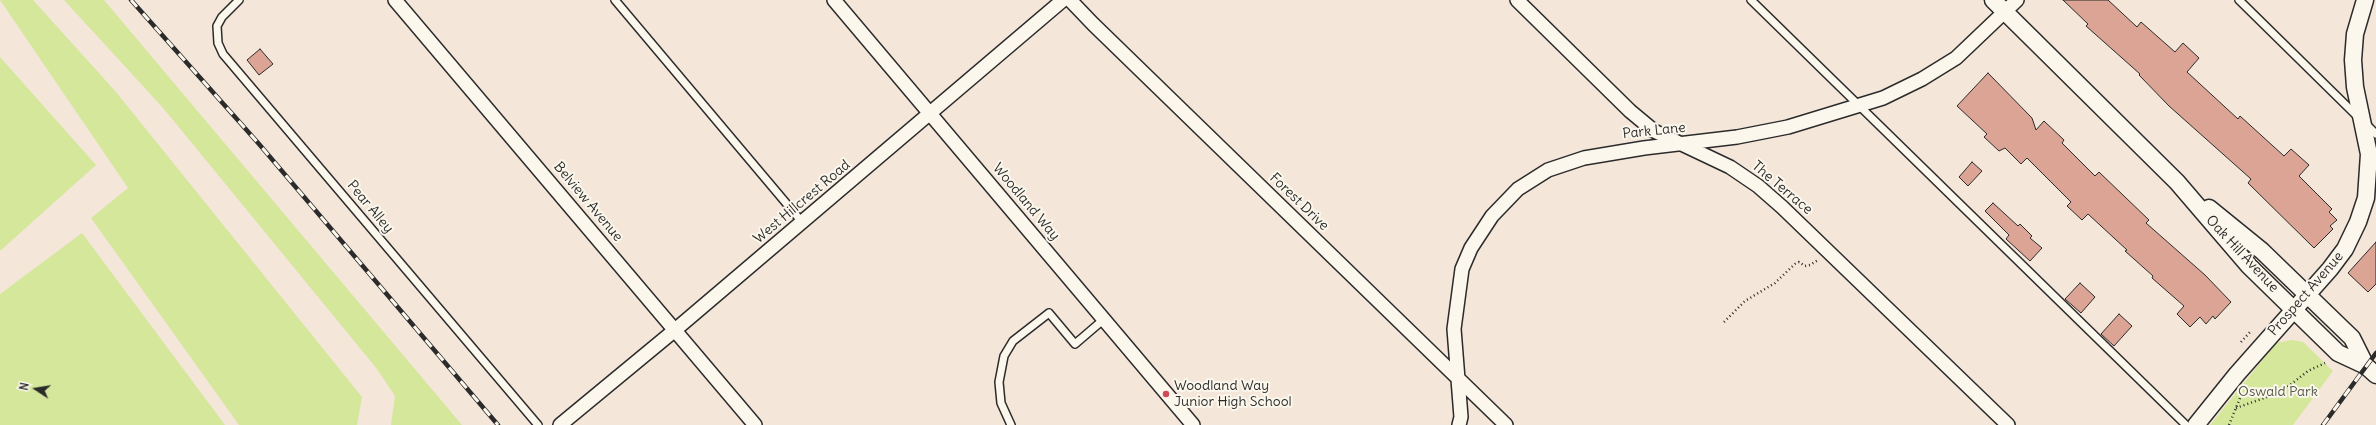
<!DOCTYPE html>
<html>
<head>
<meta charset="utf-8">
<style>
  body { margin:0 }
  #map { position:relative; width:2376px; height:425px; overflow:hidden; background:#f5e6da; font-family:Delius,sans-serif }
  canvas { display:block }
  .north { position:absolute; left:16px; top:369px; width:40px; height:40px; -webkit-text-stroke:3px #fbf7ec; paint-order:stroke; rotate:282deg; font-size:11px; font-weight:700; line-height:16px; text-align:center; color:#2b2b2b }
  .north::after { content:''; display:block; margin:auto; width:14px; height:18px; background:#2b2b2b; clip-path:polygon(50% 0,100% 100%,50% 72%,0 100%) }
</style>
</head>
<body>
<div id="map">
<canvas width="2376" height="425"></canvas>
<div class="north">N</div>
</div>
<script>
const g = document.querySelector('canvas').getContext('2d');
g.lineJoin = 'round';
function fill(path, color) { g.fillStyle = color; g.fill(path, 'evenodd'); }
const toPath = rows => new Path2D(rows.map(r => 'M' + r).join(''));
function stroke(path, color, width, dash) { g.strokeStyle = color; g.lineWidth = width; g.lineCap = dash ? 'butt' : 'round'; g.setLineDash(dash || []); g.stroke(path); }
function label(font, color, halo, rows, align = 'center') {
  g.font = font + ' Delius,sans-serif'; g.lineWidth = 4; g.setLineDash([]); g.textBaseline = 'middle'; g.strokeStyle = halo; g.fillStyle = color; for (const [text, x, y, turn = 0] of rows) {
    g.save(); g.translate(x, y); g.rotate((+turn || 0) * Math.PI / 180); g.textAlign = isNaN(turn) ? turn : align; if (halo) g.strokeText(text, 0, 0); g.fillText(text, 0, 0); g.restore();
  }
}
fill(toPath([
  [0,0,33,0,116,92,362,397,357,425,239,425,91,218,128,188],
  [64,0,104,0,462,425,391,425,395,396,377,369,164,109],
  [0,57,96,165,0,251],
  [82,233,225,425,0,425,0,294],
  [2292,340,2303,342,2333,371,2293,425,2210,425,2276,343]
]), '#d4e79b');
const building = toPath([
  [2063,0,2108,0,2137,27,2141,22,2175,52,2183,43,2199,58,2187,72,2238,119,2240,116,2284,156,2291,149,2309,165,2299,176,2332,209,2329,212,2337,220,2330,226,2333,229,2314,248,2248,183,2251,179,2169,106,2139,75,2140,74,2086,26,2088,24,2063,0],
  [260,49,273,64,259,75,247,60,260,49],
  [1988,73,2032,118,2036,130,2044,121,2064,140,2062,143,2095,176,2099,172,2149,220,2146,223,2205,275,2231,302,2215,319,2213,316,2206,324,2200,317,2190,327,2177,314,2184,306,2152,278,2153,276,2125,251,2127,250,2088,214,2082,220,2067,206,2071,202,2027,158,2021,164,2005,148,1999,151,1984,137,1987,134,1957,106,1988,73],
  [1972,162,1982,171,1968,186,1959,177,1972,162],
  [1993,203,2018,226,2020,224,2032,236,2030,238,2042,248,2030,261,2006,239,2009,235,1985,211,1993,203],
  [2376,242,2376,284,2368,292,2348,273,2376,242],
  [2080,283,2095,297,2081,313,2065,299,2080,283],
  [2119,314,2132,326,2114,346,2101,334,2119,314]
]);
fill(building, '#dba494');
stroke(building, '#2b2b2b', 1);
const service = toPath([
  [239,0,222,17,217,26,218,43,223,54,538,425],
  [615,0,802,222],
  [1751,0,2186,425],
  [2239,0,2358,117],
  [2366,124,2376,134],
  [1011,425,1001,403,999,382,1004,356,1013,341,1049,313,1075,344,1103,320]
]);
const minor = toPath([
  [395,0,755,425],
  [834,0,1193,425],
  [1070,0,1093,24,1506,425],
  [1517,0,1630,111,1654,131,1730,167,1758,186,1782,207,2008,425],
  [560,425,675,330,1063,0],
  [1459,425,1461,417,1454,329,1462,269,1471,248,1492,216,1518,189,1548,170,1584,158,1644,148,1737,137,1788,127,1883,98,1922,79,1956,58,2017,0]
]);
const tertiary = toPath([
  [1993,0,2177,182,2249,266,2338,353,2366,366,2376,375],
  [2209,208,2262,251,2352,338,2366,366],
  [2196,425,2237,374,2330,269,2345,249,2358,222,2366,198,2369,154,2355,87,2353,60,2355,34,2365,0]
]);
stroke(service, '#2b2b2b', 10);
stroke(minor, '#2b2b2b', 16);
stroke(tertiary, '#2b2b2b', 19);
stroke(toPath([
  [1724,322,1745,301,1775,283,1795,264,1799,262,1805,266,1810,265,1818,260],
  [2241,342,2250,332],
  [2236,408,2281,392,2308,371,2325,363],
  [2229,425,2240,398]
]), '#2b2b2b', 2.5, [1, 3]);
stroke(service, '#fbf7ec', 7);
stroke(minor, '#fbf7ec', 13);
stroke(tertiary, '#fbf7ec', 16);
const rail = toPath([
  [131,0,259,144,498,425],
  [2323,425,2376,353]
]);
stroke(rail, '#2b2b2b', 4.5);
stroke(rail, '#fbf7ec', 3, [9]);
for (const [x, y, r, color] of [
  [1166,394,4,"#d1495b"]
]) { const dot = new Path2D(); dot.arc(x, y, r, 0, 2 * Math.PI); g.fillStyle = color; g.fill(dot); stroke(dot, '#fbf7ec', 1.5); }
label('14px', '#2b2b2b', '#fbf7ec', [
  ["Park Lane",1654,131,-6],
  ["The Terrace",1782,188,40],
  ["Belview Avenue",588,202,50],
  ["West Hillcrest Road",802,202,-40],
  ["Woodland Way",1026,202,50],
  ["Forest Drive",1299,202,44],
  ["Pear Alley",370,207,50],
  ["Oak Hill Avenue",2242,254,47],
  ["Prospect Avenue",2306,294,-49]
]);
label('14px', '#2b2b2b', '#fbf7ec', [
  ["Woodland Way",1174,386],
  ["Junior High School",1174,402]
], 'left');
label('14px', '#555a47', '#fbf7ec', [
  ["Oswald Park",2278,392]
]);
</script>
</body>
</html>
